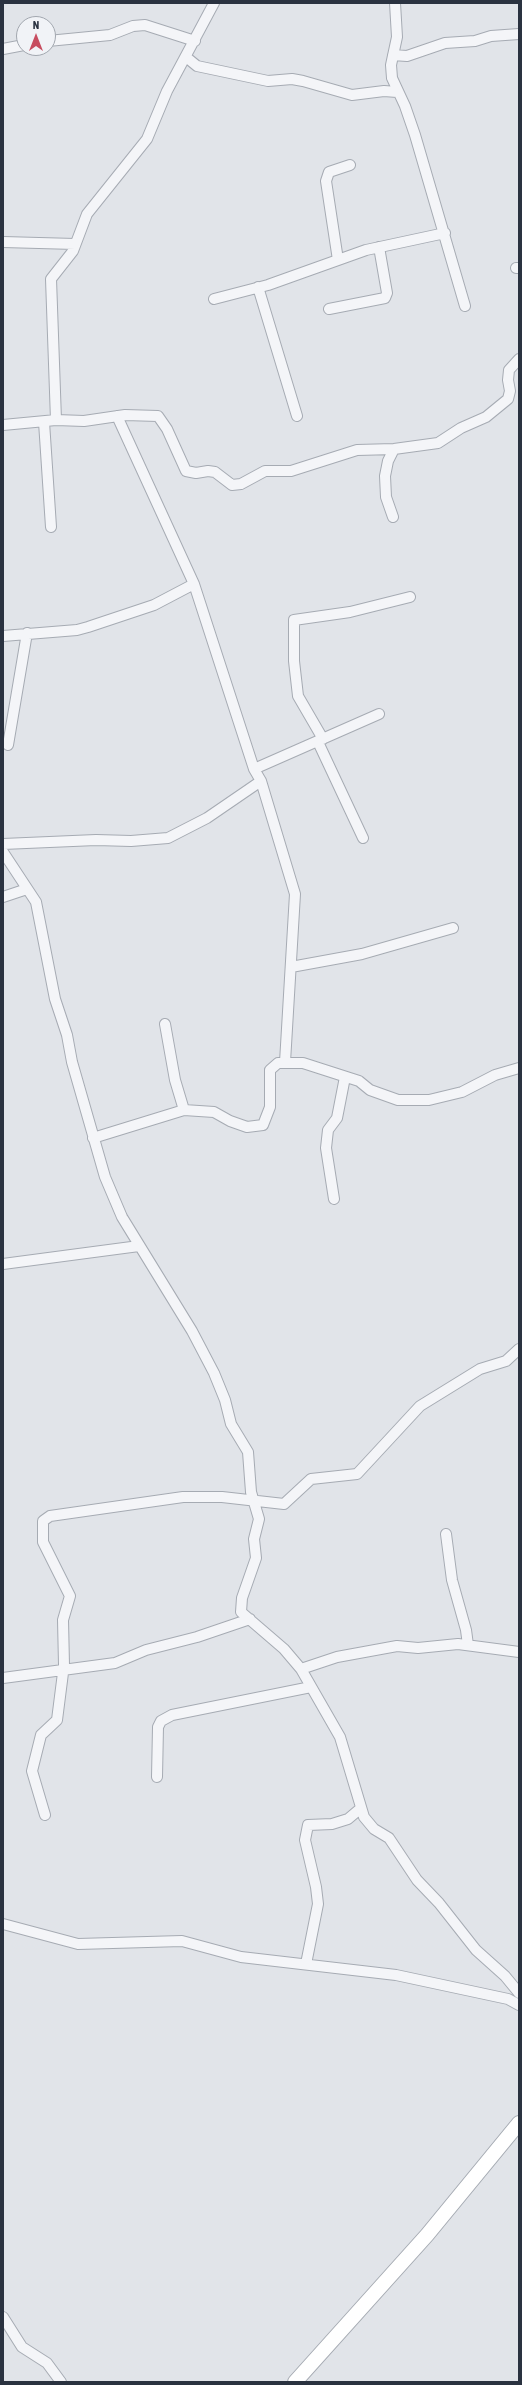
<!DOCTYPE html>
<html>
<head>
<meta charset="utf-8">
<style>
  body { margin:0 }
  #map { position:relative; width:522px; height:2385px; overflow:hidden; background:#e1e4e9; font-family:"Asap Condensed",sans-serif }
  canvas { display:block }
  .frame { position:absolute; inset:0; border:4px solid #2a3240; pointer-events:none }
  .north { position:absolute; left:16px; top:16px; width:40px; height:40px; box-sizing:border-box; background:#f1f3f7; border:1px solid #a1a6ae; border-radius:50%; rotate:0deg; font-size:11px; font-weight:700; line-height:16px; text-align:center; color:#2a3240 }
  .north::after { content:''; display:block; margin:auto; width:14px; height:18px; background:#c74d60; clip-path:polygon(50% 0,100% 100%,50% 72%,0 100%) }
</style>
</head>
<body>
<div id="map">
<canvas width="522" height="2385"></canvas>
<div class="frame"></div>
<div class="north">N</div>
</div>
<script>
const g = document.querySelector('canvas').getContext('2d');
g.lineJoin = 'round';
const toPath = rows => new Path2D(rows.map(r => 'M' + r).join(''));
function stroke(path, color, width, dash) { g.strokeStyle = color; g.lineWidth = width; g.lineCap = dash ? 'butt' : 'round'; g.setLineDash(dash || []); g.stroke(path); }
const street = toPath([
  [395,3,397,37,391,65,392,78,405,106,415,135,465,306],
  [48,41,110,35,133,26,145,25,195,41],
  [3,49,24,45],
  [393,55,407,56,445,43,475,41,491,36,519,34],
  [186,57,197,66,268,81,292,79,303,81,352,95,384,91,397,92],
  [3,242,75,244],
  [338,260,326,181,329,172,350,165],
  [516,268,519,268],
  [258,287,297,416],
  [214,299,268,285,366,250,445,233],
  [329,309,385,298,387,293,379,247],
  [117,416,194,584,254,769,261,781,295,894,285,1062],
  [56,420,51,279,73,251,87,214,147,139,167,91,214,3],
  [44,422,51,527],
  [3,425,56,420,84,421,125,415,158,416,167,429,186,471,196,473,208,471,215,472,232,485,241,484,265,471,291,471,357,450,394,449,438,443,461,428,486,417,508,399,510,391,508,380,509,370,519,359],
  [393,517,386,497,385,476,388,461,394,449],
  [3,636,77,630,88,627,154,605,194,584],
  [323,739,298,696,294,661,294,620,350,612,410,597],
  [318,742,363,838],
  [8,745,27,633],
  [254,769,379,714],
  [3,844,96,840,131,841,168,838,207,818,261,781],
  [3,852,36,902,55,999,67,1035,72,1062,105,1177,122,1217,192,1331,214,1373,225,1400,231,1424,248,1452,251,1492,259,1519,254,1539,256,1558,242,1598,241,1612,284,1649,301,1669,340,1737,364,1817,374,1829,389,1838,417,1880,439,1903,476,1950,505,1976,519,1993],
  [3,897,27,889],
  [291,967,362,954,453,928],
  [165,1024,175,1080,184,1110],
  [93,1138,184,1110,214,1112,230,1121,247,1127,263,1125,270,1107,270,1070,278,1063,303,1063,359,1081,370,1090,398,1100,429,1100,462,1092,495,1075,519,1068],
  [334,1199,326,1148,328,1130,337,1118,345,1077],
  [3,1264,139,1246],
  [446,1534,452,1580,466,1630,468,1645],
  [301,1669,337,1657,397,1646,418,1648,458,1644,519,1652],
  [3,1678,115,1663,146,1650,197,1637,250,1619],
  [157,1777,158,1727,161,1721,172,1715,311,1687],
  [45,1815,32,1771,41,1735,57,1720,64,1665,63,1620,70,1596,43,1542,43,1521,50,1516,183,1497,222,1497,284,1504,311,1479,357,1474,420,1406,480,1369,506,1361,519,1349],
  [3,1924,78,1944,182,1941,241,1957,396,1975,508,1999,519,2005],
  [306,1964,318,1904,316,1887,305,1840,308,1825,332,1824,348,1819,361,1808],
  [3,2317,22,2347,47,2363,61,2382]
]);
const secondary = toPath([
  [295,2382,427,2235,519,2123]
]);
stroke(street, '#a6abb3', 12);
stroke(secondary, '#a6abb3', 16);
stroke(street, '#f4f5f8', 10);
stroke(secondary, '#fff', 14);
</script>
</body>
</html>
